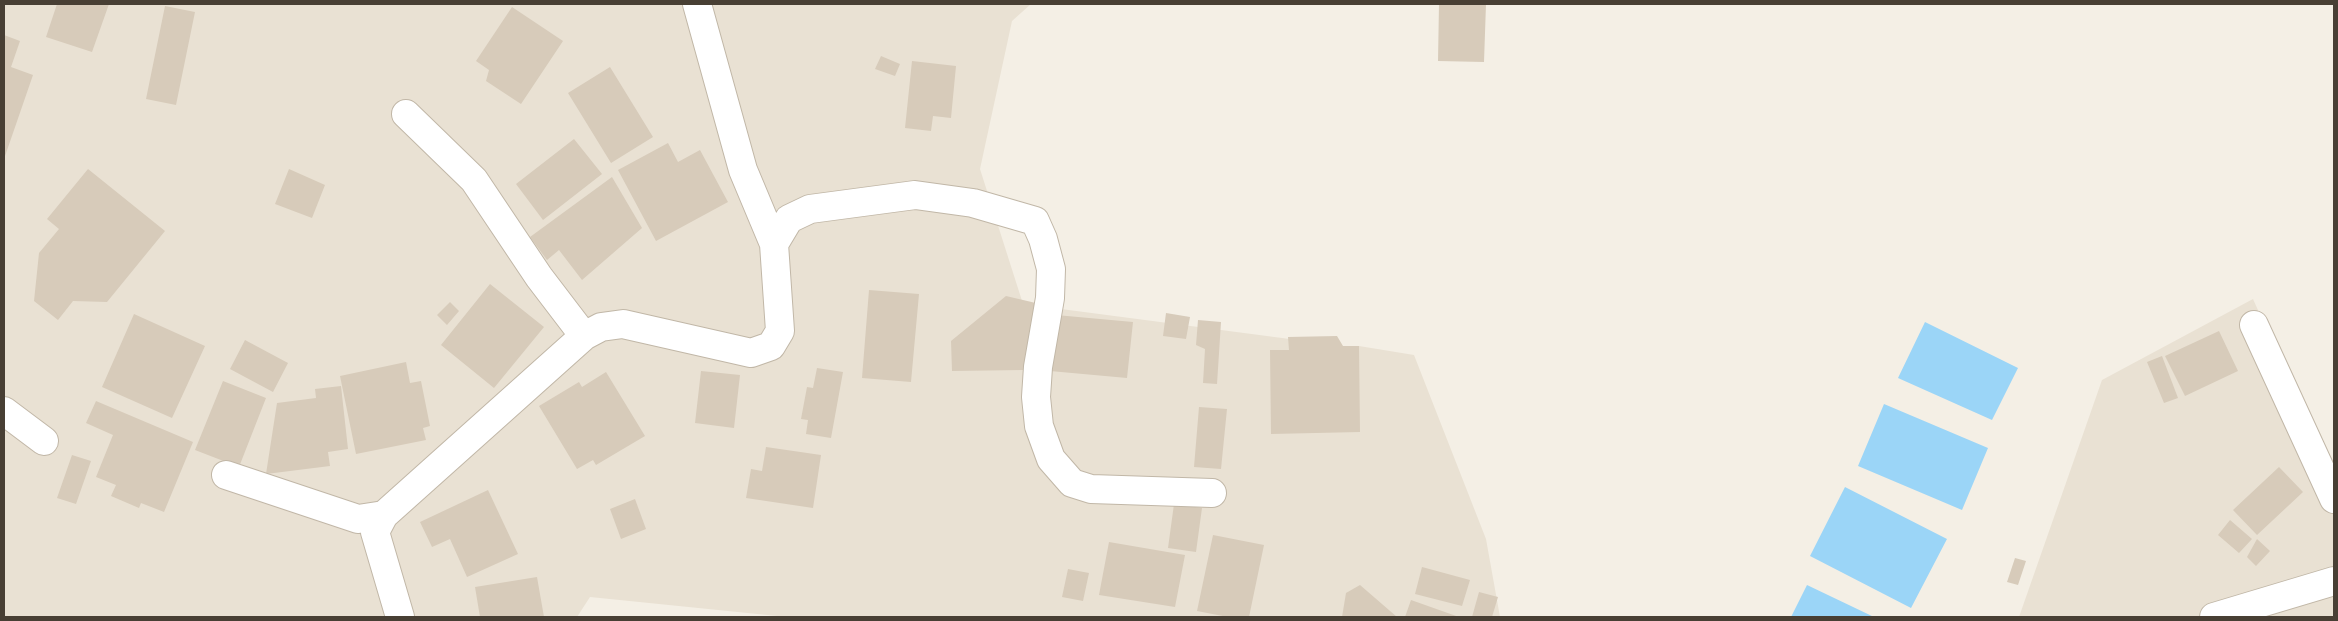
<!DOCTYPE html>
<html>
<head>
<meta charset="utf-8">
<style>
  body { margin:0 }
  #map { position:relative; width:2338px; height:621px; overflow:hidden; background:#f4efe5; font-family:Signika,sans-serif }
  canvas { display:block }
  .frame { position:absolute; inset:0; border:5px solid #483f34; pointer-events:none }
</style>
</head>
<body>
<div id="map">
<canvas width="2338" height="621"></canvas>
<div class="frame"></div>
</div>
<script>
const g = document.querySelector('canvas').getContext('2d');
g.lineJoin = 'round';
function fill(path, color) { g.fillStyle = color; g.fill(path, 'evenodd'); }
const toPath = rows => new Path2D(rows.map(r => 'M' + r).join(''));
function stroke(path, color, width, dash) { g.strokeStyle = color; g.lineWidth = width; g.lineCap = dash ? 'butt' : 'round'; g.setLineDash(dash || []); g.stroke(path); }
fill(toPath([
  [4,4,1031,4,1012,21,980,169,1023,304,1343,346,1359,346,1414,355,1486,539,1500,617,787,617,590,597,577,617,4,617],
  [2253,299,2334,480,2334,617,2019,617,2102,380]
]), '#e9e1d3');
fill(toPath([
  [1925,322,2018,368,1992,420,1898,378],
  [1884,404,1988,448,1962,510,1858,466],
  [1845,487,1947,539,1911,608,1810,556],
  [1807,585,1874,617,1791,617]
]), '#9bd5f7');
fill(toPath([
  [57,4,109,4,92,52,46,37],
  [1439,4,1486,4,1484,62,1438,61],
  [165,6,195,12,176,105,146,99],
  [512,7,563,41,521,104,486,81,489,70,476,61],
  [4,35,20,41,11,67,33,75,4,159],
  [881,56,900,64,895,76,875,69],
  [912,61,956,66,951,118,933,116,931,131,905,128],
  [610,67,653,137,611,163,568,93],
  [574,139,602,174,543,220,516,184],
  [668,143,678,162,700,150,728,202,656,241,618,170],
  [88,169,165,231,107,302,73,301,58,320,34,301,39,253,59,229,47,219],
  [289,169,325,185,312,218,275,204],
  [612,177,642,228,582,280,559,250,547,260,530,237],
  [490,284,544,327,494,388,441,345],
  [869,290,919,294,911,382,862,378],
  [1006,296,1040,304,1023,370,952,371,951,341],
  [450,302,459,311,447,325,437,315],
  [1166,313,1190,317,1186,339,1163,336],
  [134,314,205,346,172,418,102,387],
  [1056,315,1133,322,1127,378,1050,371],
  [1198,320,1221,322,1217,384,1203,383,1205,349,1196,345],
  [2219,331,2238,371,2185,396,2165,356],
  [1337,336,1343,346,1359,346,1360,432,1271,434,1270,350,1289,350,1288,337],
  [245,340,288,363,273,392,230,369],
  [2162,356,2178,398,2164,403,2147,362],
  [406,362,410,383,421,381,430,426,423,428,426,440,356,454,340,376],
  [817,368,843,372,831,438,806,434,808,420,801,419,807,387,813,388],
  [701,371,740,375,734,428,695,423],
  [606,372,645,436,596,465,593,460,577,469,539,406,579,382,582,387],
  [223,381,266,398,239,467,195,450],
  [341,386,348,449,328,452,330,466,266,474,277,403,316,398,315,389],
  [96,401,193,442,164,512,141,503,139,508,111,496,116,485,96,477,113,435,86,423],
  [1199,407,1227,409,1221,469,1194,467],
  [766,447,821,455,813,508,746,498,751,469,762,471],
  [72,455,91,461,76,504,57,498],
  [2279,467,2303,492,2257,535,2233,510],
  [488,490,518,554,467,577,450,539,432,547,420,522],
  [635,499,646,529,621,539,610,509],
  [1174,504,1202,508,1196,552,1168,548],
  [2230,520,2252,539,2239,553,2218,535],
  [1213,535,1264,545,1249,617,1228,617,1197,611],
  [2257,539,2270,551,2256,566,2247,557],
  [1109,542,1185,555,1175,607,1099,595],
  [2015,558,2026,561,2018,585,2007,582],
  [1422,567,1470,580,1462,606,1415,594],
  [1068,569,1089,573,1083,601,1062,597],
  [537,577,544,617,480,617,475,587],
  [1360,585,1397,617,1342,617,1346,593],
  [1479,592,1498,597,1492,617,1472,617],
  [1411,600,1459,617,1405,617]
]), '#d7cbba');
const minor = toPath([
  [697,4,743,170,774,244],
  [406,114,474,180,539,277,584,336],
  [2254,325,2334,499],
  [4,411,44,441],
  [226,475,358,519,384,515],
  [400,617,375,532,384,515,584,336,601,327,623,324,751,353,771,346,780,331,774,244,789,219,810,209,915,195,973,203,1035,221,1043,239,1051,269,1050,298,1038,367,1036,397,1039,426,1051,459,1072,483,1091,489,1212,493],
  [2214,617,2334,581]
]);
stroke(minor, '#c1b7a7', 30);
stroke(minor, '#fff', 28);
</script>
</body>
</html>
